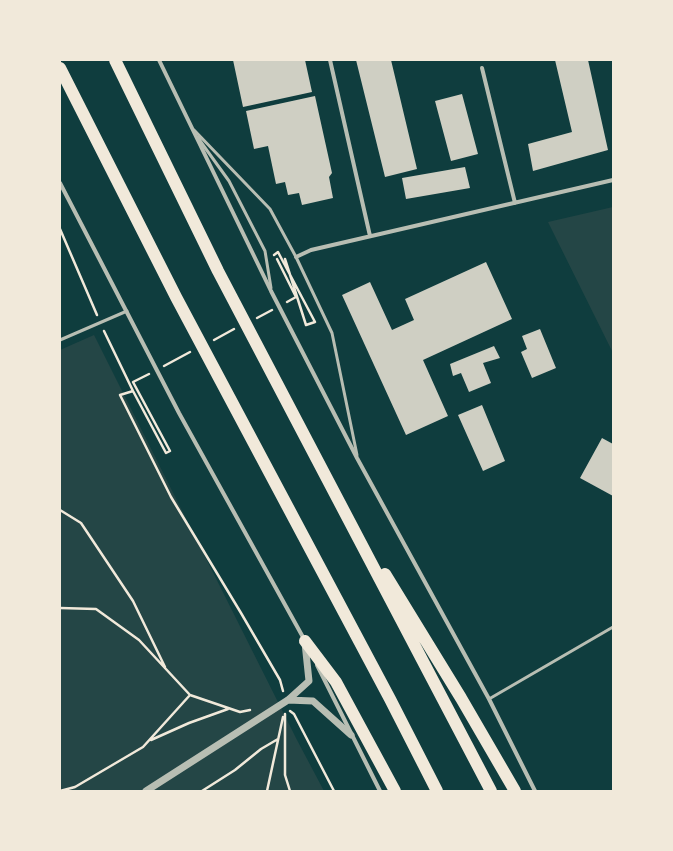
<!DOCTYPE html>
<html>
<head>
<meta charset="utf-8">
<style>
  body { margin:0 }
  #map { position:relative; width:673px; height:851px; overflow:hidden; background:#0f3d3e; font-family:Rubik,sans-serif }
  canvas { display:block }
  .frame { position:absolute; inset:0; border:61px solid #f1e9da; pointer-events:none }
</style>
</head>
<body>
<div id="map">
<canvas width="673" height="851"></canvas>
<div class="frame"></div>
</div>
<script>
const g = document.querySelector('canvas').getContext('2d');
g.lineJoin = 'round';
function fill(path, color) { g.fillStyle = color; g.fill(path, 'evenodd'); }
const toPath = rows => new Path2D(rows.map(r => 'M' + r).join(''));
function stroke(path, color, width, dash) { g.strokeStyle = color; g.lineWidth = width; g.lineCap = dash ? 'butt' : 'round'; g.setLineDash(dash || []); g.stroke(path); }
fill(toPath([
  [613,207,613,353,548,222],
  [94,335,297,740,324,791,60,791,60,350]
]), '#244646');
fill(toPath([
  [233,60,305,60,312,92,243,107],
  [356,60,391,60,417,169,385,177],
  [555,60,588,60,608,150,533,171,528,144,572,132],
  [462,94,478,154,451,161,435,101],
  [315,96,332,173,329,177,333,198,302,205,299,193,288,195,285,182,276,184,268,146,254,149,246,111],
  [465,167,470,188,406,199,402,178],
  [486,262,512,319,423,360,448,416,406,435,342,295,370,282,392,330,414,320,405,299],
  [540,329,556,368,532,378,521,352,527,349,522,336],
  [494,346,500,358,483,363,491,383,469,392,461,373,453,376,450,364],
  [482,405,505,461,483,471,458,415],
  [602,438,613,444,613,496,580,478]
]), '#cfcfc3');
stroke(toPath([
  [60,229,97,315],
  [274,255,278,252,315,322,306,325,285,259],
  [277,259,296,297,287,302],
  [257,318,272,310],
  [104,331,133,391,166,453,170,451,133,382,149,374],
  [214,340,234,329],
  [164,366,190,352],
  [133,391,120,395,171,497,241,613,280,680,283,691],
  [60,510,81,523,133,601,165,667],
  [60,608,96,609,139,640,190,695,240,712,250,710],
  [290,711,294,714,334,791],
  [285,714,285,775,290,791],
  [151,740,189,723,228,709],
  [60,791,75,787,143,747,190,695],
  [202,791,235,770,261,749,278,739],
  [267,791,283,717]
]), '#f1e9da', 2.5);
stroke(toPath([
  [194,130,270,209,296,257,332,333,357,455],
  [198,138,229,181,265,251,271,288],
  [60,340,127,311],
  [489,699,613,627]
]), '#b8beb3', 3);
stroke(toPath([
  [159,60,271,291,357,458,489,699,535,791],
  [330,60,370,236],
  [482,68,515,203],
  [60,183,179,413,304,639],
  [296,257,311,250,613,180],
  [317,665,380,791]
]), '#b8beb3', 4);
stroke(toPath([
  [288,700,313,701,351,735],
  [146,791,288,700,309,681,305,643]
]), '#b8beb3', 7);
stroke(toPath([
  [115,60,218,271,491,791],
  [60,68,176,297,390,699,437,791],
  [385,574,461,698,515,791],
  [305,641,336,682,395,791]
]), '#f1e9da', 12);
</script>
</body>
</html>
